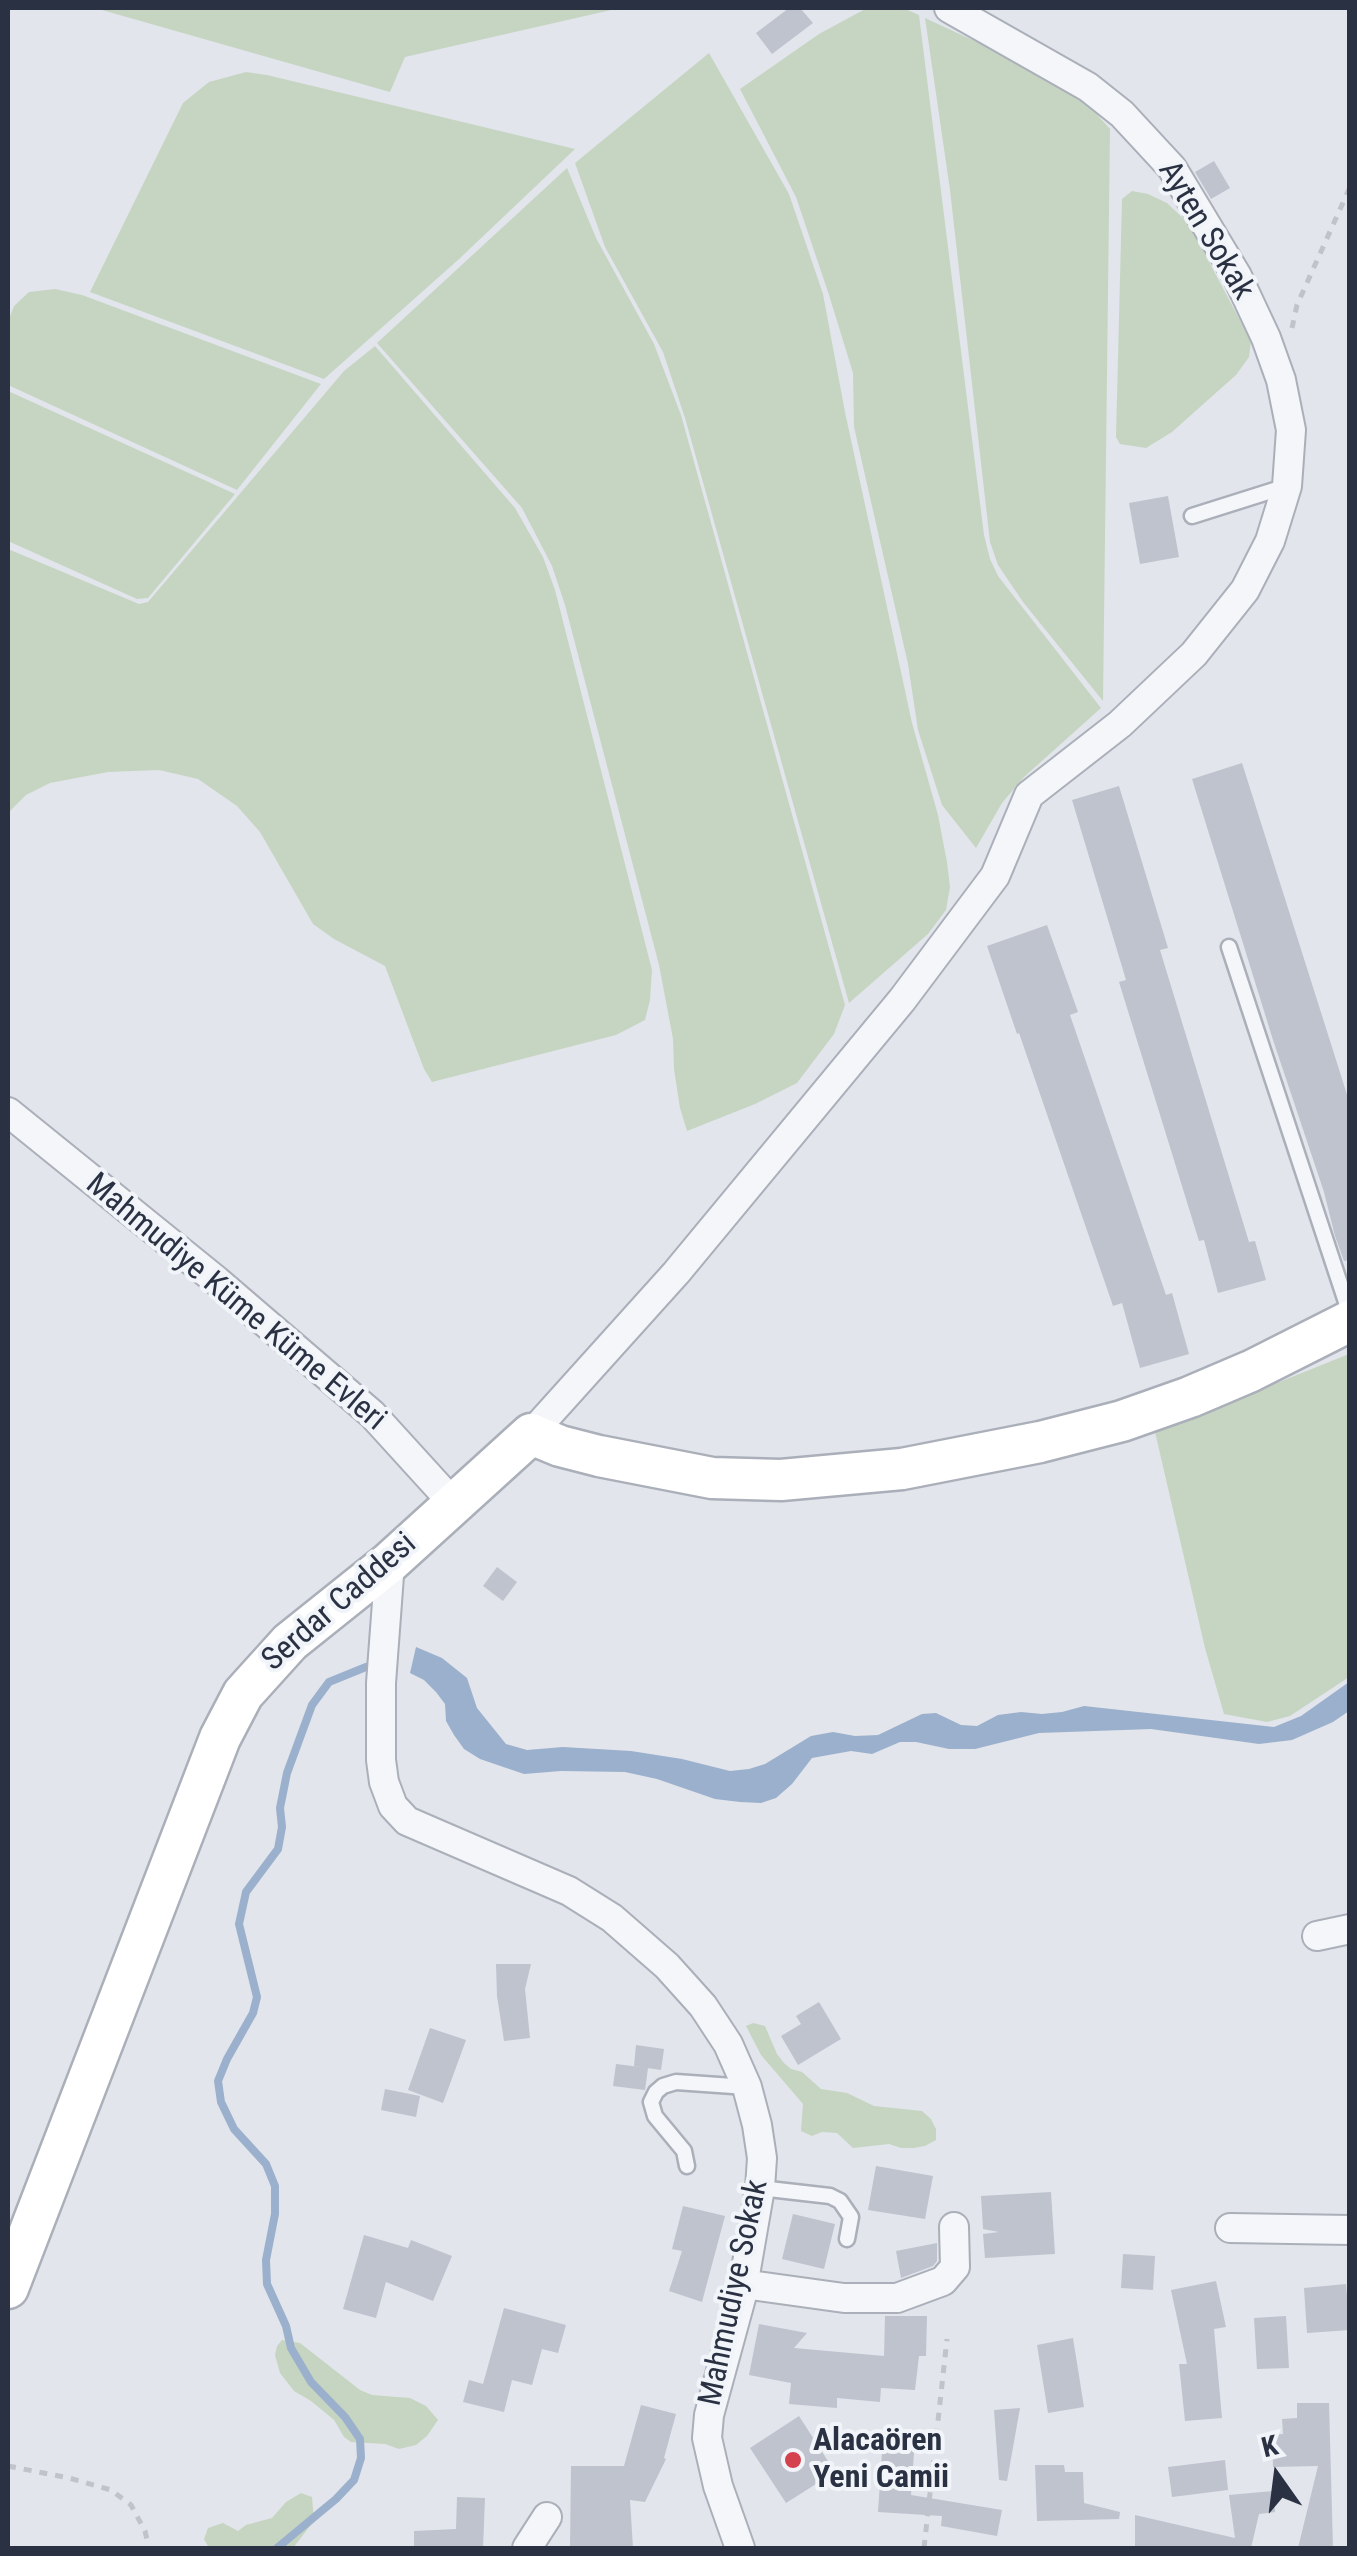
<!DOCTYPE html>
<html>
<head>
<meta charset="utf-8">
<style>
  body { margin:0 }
  #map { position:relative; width:1357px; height:2556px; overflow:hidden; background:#e2e5eb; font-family:"Roboto Condensed",sans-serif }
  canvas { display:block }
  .frame { position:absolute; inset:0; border:10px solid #293143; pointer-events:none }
  .north { position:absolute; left:1227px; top:2426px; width:100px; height:100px; -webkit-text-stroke:8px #f1f4f8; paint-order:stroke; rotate:346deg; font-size:28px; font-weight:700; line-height:40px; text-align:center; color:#293143 }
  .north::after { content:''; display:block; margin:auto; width:35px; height:45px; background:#293143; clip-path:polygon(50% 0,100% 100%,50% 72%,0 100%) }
</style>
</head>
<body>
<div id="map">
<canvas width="1357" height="2556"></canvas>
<div class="frame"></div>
<div class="north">K</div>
</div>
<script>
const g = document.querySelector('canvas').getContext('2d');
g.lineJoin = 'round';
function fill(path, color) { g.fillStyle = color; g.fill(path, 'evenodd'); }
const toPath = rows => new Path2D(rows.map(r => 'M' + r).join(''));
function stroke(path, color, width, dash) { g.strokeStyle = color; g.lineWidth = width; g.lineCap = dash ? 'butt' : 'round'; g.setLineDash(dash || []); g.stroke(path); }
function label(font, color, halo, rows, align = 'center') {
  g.font = font + ' "Roboto Condensed",sans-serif'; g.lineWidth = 8; g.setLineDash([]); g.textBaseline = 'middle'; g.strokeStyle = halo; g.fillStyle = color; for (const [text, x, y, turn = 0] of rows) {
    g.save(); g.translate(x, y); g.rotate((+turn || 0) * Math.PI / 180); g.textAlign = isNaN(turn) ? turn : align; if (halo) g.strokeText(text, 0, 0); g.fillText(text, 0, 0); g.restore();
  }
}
fill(toPath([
  [95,8,620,8,405,57,390,92],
  [867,8,903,8,919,15,984,535,990,559,998,576,1101,708,1024,777,1002,803,976,848,942,805,918,730,908,664,854,427,853,373,829,295,796,197,740,89,819,34],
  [925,18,1020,62,1082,98,1110,129,1103,701,1023,602,998,565,990,542,950,190],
  [709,53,789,194,823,294,845,412,912,723,938,815,947,862,950,887,946,910,928,934,849,1003,685,418,663,352,605,247,575,163],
  [246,72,267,75,575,149,458,260,324,379,90,292,183,103,209,82],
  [567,168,596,238,654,344,681,415,845,1005,834,1034,797,1083,755,1104,687,1131,680,1108,674,1069,673,1039,659,965,565,605,552,566,522,508,377,343],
  [1132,191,1148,194,1167,203,1189,224,1251,341,1249,357,1236,375,1172,432,1146,448,1120,444,1116,437,1122,199],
  [55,289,82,295,321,384,237,490,8,385,8,321,14,306,29,292],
  [375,346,515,508,543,557,555,590,652,970,650,1000,645,1020,616,1035,432,1082,424,1069,385,966,334,939,313,924,260,832,237,806,198,779,159,770,108,772,50,783,26,795,8,813,8,549,139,604,148,602,344,371],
  [8,391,235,494,148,598,137,599,8,541],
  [1349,1354,1349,1677,1290,1716,1267,1722,1224,1714,1205,1648,1155,1432],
  [753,2023,765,2026,777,2054,784,2063,791,2069,802,2072,821,2089,847,2093,874,2106,922,2111,931,2119,936,2129,936,2140,925,2146,914,2148,901,2148,889,2144,853,2148,837,2133,822,2132,812,2136,801,2131,803,2104,761,2055,746,2026],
  [282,2340,300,2343,360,2390,372,2395,410,2398,426,2406,438,2420,427,2436,416,2445,399,2449,385,2444,351,2442,344,2437,334,2420,311,2401,294,2391,280,2373,275,2355,277,2346],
  [301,2493,312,2497,314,2521,293,2548,209,2548,204,2539,208,2528,223,2523,238,2531,246,2525,272,2518,286,2502]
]), '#c6d5c2');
fill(toPath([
  [416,1647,442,1658,467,1678,477,1708,506,1744,527,1750,563,1747,631,1751,682,1759,730,1771,749,1769,765,1764,811,1736,833,1732,855,1736,878,1735,922,1714,936,1713,961,1725,977,1726,998,1715,1021,1712,1042,1714,1062,1712,1084,1706,1274,1727,1301,1716,1349,1682,1349,1711,1333,1722,1292,1740,1259,1744,1151,1729,1039,1733,975,1749,949,1749,916,1742,900,1742,872,1754,851,1751,812,1758,792,1784,776,1798,761,1803,740,1802,715,1799,657,1779,625,1772,561,1771,524,1774,480,1759,464,1749,454,1735,446,1721,445,1704,436,1692,424,1680,410,1673]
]), '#9bb0cc');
stroke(toPath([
  [277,2548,336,2499,354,2480,361,2458,360,2439,345,2417,311,2382,291,2348,286,2326,267,2284,266,2260,275,2214,275,2186,266,2164,234,2129,221,2102,218,2081,227,2059,253,2013,257,1997,239,1924,246,1892,278,1849,282,1827,280,1808,287,1773,312,1705,329,1682,366,1667]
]), '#9bb0cc', 8);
fill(toPath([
  [789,8,800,8,813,23,772,54,756,33],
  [1214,161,1230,188,1211,199,1195,172],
  [1168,496,1179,557,1140,564,1129,503],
  [1242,763,1350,1104,1350,1260,1344,1261,1335,1236,1324,1192,1273,1040,1192,779],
  [1119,786,1168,948,1160,950,1249,1242,1255,1241,1266,1280,1218,1293,1204,1240,1199,1241,1119,982,1126,980,1072,800],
  [1047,925,1078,1012,1070,1015,1166,1295,1172,1293,1189,1354,1140,1368,1122,1303,1113,1306,1019,1033,1017,1034,987,946],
  [497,1567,517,1582,503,1601,483,1586],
  [496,1964,531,1964,525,1989,530,2038,504,2041,497,1996],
  [819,2002,841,2039,798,2065,781,2036,801,2024,796,2016],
  [430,2028,466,2040,443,2103,408,2090],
  [636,2045,664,2049,661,2070,634,2066],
  [616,2064,648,2068,645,2090,613,2086],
  [385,2089,420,2096,416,2117,381,2110],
  [876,2166,933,2176,925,2219,868,2210],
  [1051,2192,1055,2254,985,2258,983,2234,999,2232,983,2229,981,2196],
  [683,2206,725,2216,702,2302,669,2291,682,2251,672,2249],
  [793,2214,835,2224,824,2269,782,2259],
  [364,2235,408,2248,411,2240,452,2256,433,2301,386,2282,376,2318,343,2309],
  [937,2243,937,2261,933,2266,901,2278,896,2251],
  [1123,2254,1155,2256,1153,2290,1121,2288],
  [1216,2281,1226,2327,1214,2329,1222,2418,1185,2421,1179,2364,1187,2364,1171,2290],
  [1346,2284,1350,2330,1307,2333,1304,2288],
  [504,2308,566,2325,558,2353,542,2349,532,2385,512,2380,504,2412,463,2402,469,2380,483,2384],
  [885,2316,927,2316,926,2356,919,2356,915,2390,881,2388,880,2402,837,2398,837,2408,789,2404,791,2383,749,2375,759,2324,807,2333,794,2348,884,2356],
  [1286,2316,1289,2368,1257,2369,1254,2318],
  [1073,2338,1084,2407,1048,2413,1037,2345],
  [1297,2403,1329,2403,1333,2548,1298,2548,1318,2466,1273,2467,1272,2435,1283,2434,1282,2419,1297,2418],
  [641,2405,676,2414,664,2458,666,2459,645,2502,630,2500,633,2548,570,2548,571,2466,624,2466],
  [1020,2408,1007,2481,999,2480,994,2410],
  [799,2416,835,2472,786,2503,750,2448],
  [883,2437,915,2439,911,2495,1002,2510,997,2536,941,2526,942,2516,878,2512],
  [1225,2460,1228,2490,1172,2497,1168,2467],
  [1035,2465,1064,2465,1065,2472,1083,2472,1084,2503,1120,2512,1119,2519,1037,2521],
  [1273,2491,1275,2512,1259,2514,1251,2548,1135,2548,1135,2515,1235,2538,1229,2495],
  [457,2497,485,2498,483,2548,414,2548,414,2531,456,2529]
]), '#bec3ce');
const lane = toPath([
  [1192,516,1287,486],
  [1229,947,1350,1314],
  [687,2166,684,2151,655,2116,651,2102,656,2092,663,2086,676,2082,747,2087],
  [760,2188,830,2196,840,2201,851,2217,847,2239]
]);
const street = toPath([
  [8,1112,217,1281,372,1414,453,1503],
  [531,1434,676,1273,902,1000,995,876,1029,795,1120,724,1194,654,1245,590,1270,541,1287,486,1291,430,1281,380,1266,338,1237,276,1172,168,1122,114,1088,87,949,8],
  [390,1562,381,1683,381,1760,384,1782,393,1806,407,1821,569,1891,612,1918,667,1966,703,2006,728,2044,747,2087,757,2125,762,2158,760,2188,741,2298,709,2415,707,2438,718,2486,740,2548],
  [1317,1936,1350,1929],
  [1230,2228,1350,2230],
  [743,2284,844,2298,897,2298,943,2281,955,2267,954,2227],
  [527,2548,547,2517]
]);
const secondary = toPath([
  [8,2288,220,1738,243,1694,290,1642,390,1562,531,1434,560,1446,599,1456,712,1478,781,1480,902,1469,1040,1442,1122,1421,1190,1397,1251,1371,1350,1321]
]);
stroke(lane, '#aaafb9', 19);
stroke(street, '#aaafb9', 32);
stroke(secondary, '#aaafb9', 45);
stroke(toPath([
  [1292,328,1297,305,1350,187],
  [8,2466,69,2478,111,2490,131,2505,145,2531,149,2548],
  [924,2548,947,2339]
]), '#c0c3ca', 5, [8, 8]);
stroke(lane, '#f5f6f9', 14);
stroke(street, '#f5f6f9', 28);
stroke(secondary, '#fff', 40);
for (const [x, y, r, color] of [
  [793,2460,10,"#d4424e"]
]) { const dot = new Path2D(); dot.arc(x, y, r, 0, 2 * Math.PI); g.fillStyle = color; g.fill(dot); stroke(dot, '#f1f4f8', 4); }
label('32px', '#293143', '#f1f4f8', [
  ["Ayten Sokak",1205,231,59],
  ["Mahmudiye Küme Küme Evleri",235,1303,40],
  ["Serdar Caddesi",340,1603,-41],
  ["Mahmudiye Sokak",735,2293,-78]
]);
label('bold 32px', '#293143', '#f1f4f8', [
  ["Alacaören",813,2442],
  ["Yeni Camii",813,2479]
], 'left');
</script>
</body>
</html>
